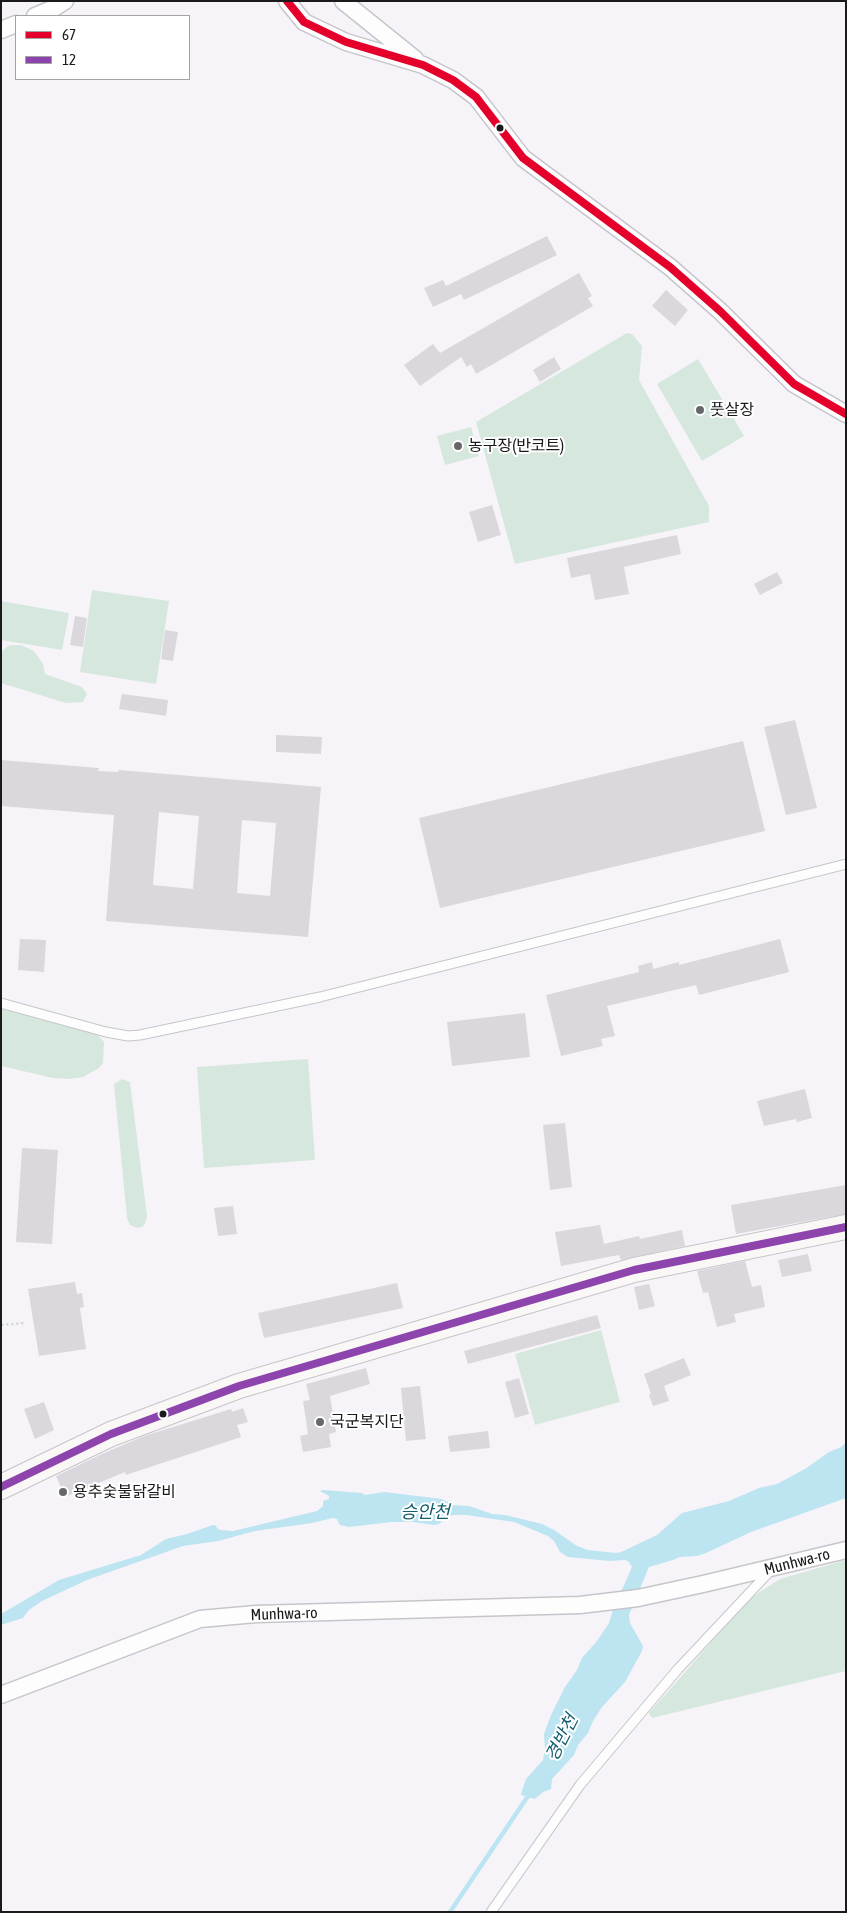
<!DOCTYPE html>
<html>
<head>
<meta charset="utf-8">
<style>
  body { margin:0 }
  #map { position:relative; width:847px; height:1913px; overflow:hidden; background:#f6f4f9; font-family:"Asap Condensed",sans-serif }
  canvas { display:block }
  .frame { position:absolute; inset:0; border:2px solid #1a191b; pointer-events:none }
  .legend { position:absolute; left:15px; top:15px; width:175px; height:65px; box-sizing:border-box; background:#fff; border:1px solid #a3a3a4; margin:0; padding:6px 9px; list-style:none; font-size:15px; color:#1a191b }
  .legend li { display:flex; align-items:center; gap:10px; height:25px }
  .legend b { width:25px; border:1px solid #a3a3a4 }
</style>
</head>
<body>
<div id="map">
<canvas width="847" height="1913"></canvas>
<div class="frame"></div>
<ul class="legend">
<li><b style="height:6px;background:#e4002b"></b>67</li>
<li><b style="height:6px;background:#8e44ad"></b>12</li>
</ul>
</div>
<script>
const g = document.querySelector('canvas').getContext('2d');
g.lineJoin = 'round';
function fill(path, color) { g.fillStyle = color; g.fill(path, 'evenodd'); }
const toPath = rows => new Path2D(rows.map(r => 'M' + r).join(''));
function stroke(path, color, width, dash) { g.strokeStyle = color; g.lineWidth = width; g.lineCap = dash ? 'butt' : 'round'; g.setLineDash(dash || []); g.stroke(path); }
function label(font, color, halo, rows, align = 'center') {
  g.font = font + ' "Asap Condensed","Noto Sans KR",sans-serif'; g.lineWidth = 4; g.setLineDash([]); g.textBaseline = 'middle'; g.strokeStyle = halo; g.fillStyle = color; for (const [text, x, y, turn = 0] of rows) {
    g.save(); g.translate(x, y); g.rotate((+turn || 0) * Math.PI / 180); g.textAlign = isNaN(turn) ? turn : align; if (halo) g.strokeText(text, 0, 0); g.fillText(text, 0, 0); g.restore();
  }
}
fill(toPath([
  [627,333,632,334,642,346,639,380,709,506,709,522,515,564,476,422],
  [698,359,744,436,702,461,657,384],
  [471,427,479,456,445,465,437,436],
  [92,590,169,601,156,684,80,672],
  [1,601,69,613,62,650,1,640],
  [12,645,21,645,34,651,43,664,45,674,82,687,87,694,83,702,66,703,1,683,1,652,8,646],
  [1,1007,97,1034,104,1042,103,1063,99,1068,83,1077,69,1079,53,1078,1,1066],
  [308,1059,315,1160,204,1168,197,1067],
  [122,1079,130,1082,147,1216,145,1224,142,1227,137,1228,130,1225,127,1218,114,1084],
  [601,1330,620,1402,535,1425,515,1354],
  [846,1560,846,1671,652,1718,649,1713,749,1599,780,1579]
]), '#d6e7de');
fill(toPath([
  [846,1442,846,1498,751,1532,706,1553,697,1556,680,1557,673,1560,649,1567,629,1615,630,1623,643,1646,642,1651,625,1682,602,1707,593,1721,588,1733,578,1745,574,1755,552,1779,551,1789,543,1792,535,1799,521,1795,522,1791,526,1779,543,1760,545,1750,544,1734,551,1715,565,1687,577,1670,582,1658,597,1641,609,1623,613,1610,632,1567,629,1562,625,1560,610,1561,568,1557,560,1552,554,1541,548,1536,514,1522,466,1515,453,1515,447,1517,439,1524,434,1525,413,1522,392,1522,349,1527,340,1525,337,1519,333,1518,312,1523,255,1531,218,1541,183,1546,87,1580,42,1601,29,1610,23,1618,1,1625,1,1614,59,1580,141,1555,166,1539,187,1534,213,1525,215,1525,218,1529,221,1530,233,1531,317,1511,323,1506,323,1501,329,1499,329,1496,320,1491,323,1490,362,1493,365,1495,384,1492,442,1499,453,1505,469,1506,492,1514,505,1515,542,1524,554,1530,577,1546,588,1550,616,1553,621,1552,657,1535,682,1513,729,1501,759,1488,777,1484,805,1469,829,1452,841,1447]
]), '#bde4f1');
stroke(toPath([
  [450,1912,530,1793]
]), '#bde4f1', 4.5);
fill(toPath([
  [547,236,557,255,464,300,461,294,433,307,424,288,443,280,446,286],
  [579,273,592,296,588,298,593,306,476,374,471,364,467,367,461,357,420,386,404,365,433,344,440,353],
  [666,290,688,310,675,326,652,306],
  [554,357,561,369,540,382,533,370],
  [492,505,501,535,478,542,469,512],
  [677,535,681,554,624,567,629,594,595,600,590,574,571,578,567,558],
  [777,572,783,583,760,595,754,584],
  [75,616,87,618,83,647,70,645],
  [165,630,178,632,173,661,161,659],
  [122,694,168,700,166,716,119,709],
  [795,720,817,808,786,815,764,727],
  [276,735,322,737,321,754,276,752],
  [743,741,765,831,440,908,419,818],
  [1,760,99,768,98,771,118,772,119,770,321,787,308,937,106,921,114,815,1,806],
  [159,812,199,816,193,889,153,885],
  [242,820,276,823,270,896,237,893],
  [20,939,46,940,44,972,18,970],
  [780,939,789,972,699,995,696,985,607,1006,615,1036,601,1039,603,1046,561,1056,546,995,639,972,638,966,652,962,653,969,679,962,679,965],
  [525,1013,530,1057,452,1066,447,1022],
  [805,1089,812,1118,797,1122,796,1119,764,1126,757,1101],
  [565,1123,572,1187,550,1190,543,1125],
  [22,1148,58,1150,52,1244,16,1242],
  [846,1185,846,1214,736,1234,731,1205],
  [233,1206,237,1234,218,1236,214,1208],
  [600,1225,604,1244,639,1236,640,1239,682,1230,685,1246,621,1260,619,1255,561,1266,555,1232],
  [808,1254,812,1271,782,1277,778,1260],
  [745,1261,752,1287,761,1285,765,1307,734,1314,736,1322,717,1327,708,1292,703,1293,697,1271],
  [75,1282,77,1294,82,1293,84,1307,80,1308,86,1349,39,1356,28,1289],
  [397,1283,403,1308,264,1338,258,1313],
  [649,1284,655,1306,639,1310,634,1287],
  [597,1315,601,1328,468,1364,464,1351],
  [684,1358,691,1375,664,1386,669,1401,653,1406,649,1395,651,1394,644,1374],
  [366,1368,370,1384,330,1396,336,1432,329,1434,331,1447,303,1452,300,1436,308,1434,303,1401,310,1400,306,1384],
  [519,1378,529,1414,515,1418,505,1382],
  [420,1386,426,1439,406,1441,401,1388],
  [44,1402,54,1430,35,1439,24,1409],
  [243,1408,248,1422,237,1425,241,1437,126,1475,125,1472,65,1497,56,1476,102,1454,144,1436,231,1409,232,1412],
  [488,1431,490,1448,450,1452,448,1436]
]), '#dad8dc');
const lane = toPath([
  [1,1003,106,1032,128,1036,140,1035,320,997,846,864],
  [491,1912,580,1785,678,1669,771,1570]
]);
const street = toPath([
  [287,1,304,22,346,42,423,65,453,80,476,97,523,158,670,267,720,311,794,384,846,414],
  [343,1,415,59],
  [35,16,54,8,65,1],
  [1,30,16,24],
  [1,1695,200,1619,256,1614,580,1605,638,1598,703,1584,846,1550]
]);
const secondary = toPath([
  [1,1487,111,1434,239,1386,634,1270,846,1227]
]);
stroke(lane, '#c6c5c9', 11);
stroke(street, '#c6c5c9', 19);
stroke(secondary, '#c6c5c9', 26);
stroke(toPath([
  [1,1325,25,1323]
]), '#d8d8d9', 2.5, [2.5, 2.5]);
stroke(lane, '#fefdfe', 9);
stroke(street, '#fefdfe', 16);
stroke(secondary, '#faf8f7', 24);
stroke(toPath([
  [287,1,304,22,346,42,423,65,453,80,476,97,523,158,670,267,720,311,794,384,846,414]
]), '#e4002b', 8);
stroke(toPath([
  [1,1487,111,1434,239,1386,634,1270,846,1227]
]), '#8e44ad', 8);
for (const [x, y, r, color] of [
  [500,128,4.5,"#1a191b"],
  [700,410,5,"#676669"],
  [458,446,5,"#676669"],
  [163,1414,4.5,"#1a191b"],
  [320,1422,5,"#676669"],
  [63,1492,5,"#676669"]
]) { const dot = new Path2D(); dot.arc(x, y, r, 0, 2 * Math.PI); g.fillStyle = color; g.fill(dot); stroke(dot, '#fff', 2); }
label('16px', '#1a191b', '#fff', [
  ["풋살장",710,410],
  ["농구장(반코트)",468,446],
  ["국군복지단",330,1422],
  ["용추숯불닭갈비",73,1492]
], 'left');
label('16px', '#1a191b', '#fff', [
  ["Munhwa-ro",797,1562,-14],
  ["Munhwa-ro",284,1614,-2]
]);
label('italic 18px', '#135d6e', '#fff', [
  ["승안천",425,1512],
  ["경반천",562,1738,-63]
]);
</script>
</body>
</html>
